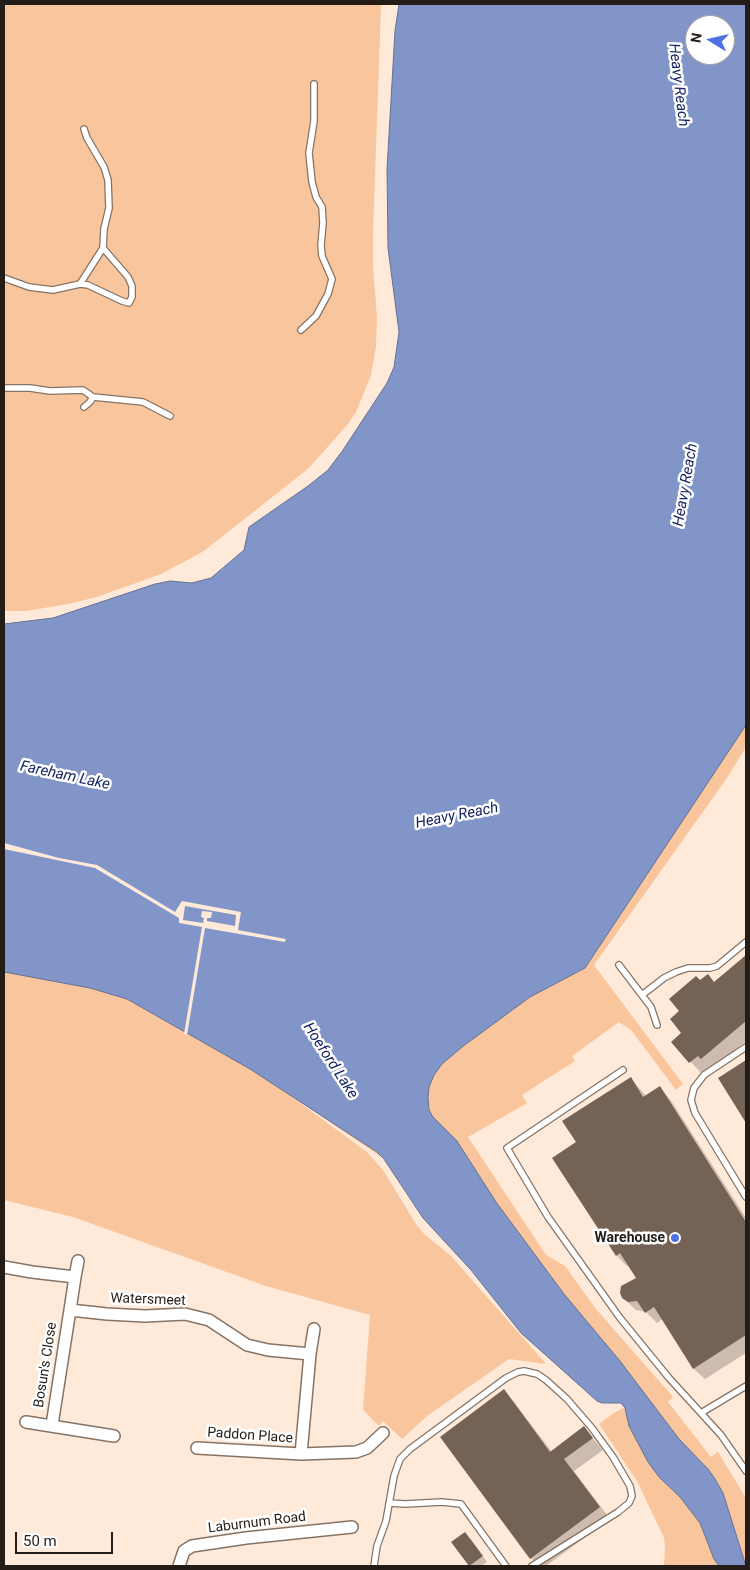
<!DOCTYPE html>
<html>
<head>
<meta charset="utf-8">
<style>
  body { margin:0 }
  #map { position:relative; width:750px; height:1570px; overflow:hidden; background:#ffeada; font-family:Roboto,sans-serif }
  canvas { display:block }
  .frame { position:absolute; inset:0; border:5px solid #241d17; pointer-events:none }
  .north { position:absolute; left:685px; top:15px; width:50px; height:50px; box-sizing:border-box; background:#fff; border:1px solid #a7a5a2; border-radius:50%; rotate:279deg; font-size:14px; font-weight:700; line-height:20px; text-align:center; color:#241d17 }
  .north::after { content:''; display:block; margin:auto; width:18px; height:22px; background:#4e70e4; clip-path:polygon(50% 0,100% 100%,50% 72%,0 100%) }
  .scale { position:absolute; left:15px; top:1532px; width:98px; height:22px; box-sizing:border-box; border:2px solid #241d17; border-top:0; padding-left:6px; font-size:15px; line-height:18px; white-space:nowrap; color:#241d17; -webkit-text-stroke:4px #fff; paint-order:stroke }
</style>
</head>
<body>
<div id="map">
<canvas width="750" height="1570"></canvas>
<div class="frame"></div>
<div class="north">N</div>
<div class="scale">50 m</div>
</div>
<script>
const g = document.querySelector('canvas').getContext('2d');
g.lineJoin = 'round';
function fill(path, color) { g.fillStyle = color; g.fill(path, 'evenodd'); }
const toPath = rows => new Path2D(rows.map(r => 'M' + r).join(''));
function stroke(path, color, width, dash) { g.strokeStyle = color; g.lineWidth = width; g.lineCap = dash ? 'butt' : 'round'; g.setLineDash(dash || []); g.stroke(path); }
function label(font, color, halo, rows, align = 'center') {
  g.font = font + ' Roboto,sans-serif'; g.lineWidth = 5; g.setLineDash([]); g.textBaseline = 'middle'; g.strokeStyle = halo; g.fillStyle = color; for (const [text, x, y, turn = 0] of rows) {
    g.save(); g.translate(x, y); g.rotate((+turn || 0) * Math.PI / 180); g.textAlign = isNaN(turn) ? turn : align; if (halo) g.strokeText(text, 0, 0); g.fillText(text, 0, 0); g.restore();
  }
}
fill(toPath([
  [4,4,381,4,373,235,373,266,377,318,376,347,371,375,356,412,348,424,309,468,204,551,161,574,97,597,68,604,26,611,4,611],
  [746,540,746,747,727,778,594,965,683,1084,676,1090,631,1030,619,1022,572,1056,575,1061,522,1095,527,1103,468,1137,546,1255,565,1266,596,1309,673,1397,668,1402,711,1457,718,1452,746,1498,746,1566,664,1566,665,1547,664,1538,637,1481,599,1424,614,1413,625,1407,621,1403,602,1403,597,1401,521,1333,471,1270,423,1218,384,1159,274,1084,367,1152,383,1170,416,1224,424,1234,450,1255,546,1364,509,1359,427,1416,402,1439,383,1421,379,1426,363,1410,370,1315,266,1286,73,1217,4,1200,4,816]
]), '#f8c59c');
const water = toPath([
  [399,4,746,4,746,725,585,968,530,997,462,1047,442,1064,434,1075,429,1087,428,1098,429,1110,433,1117,457,1141,496,1202,564,1294,620,1361,679,1439,708,1469,715,1479,723,1493,746,1566,719,1566,714,1559,700,1523,680,1497,659,1477,648,1462,629,1426,625,1408,621,1403,602,1403,597,1401,521,1333,471,1270,423,1218,384,1159,377,1152,250,1069,127,999,90,988,4,972,4,624,53,618,155,584,170,581,192,583,211,578,244,550,249,527,308,486,328,470,343,450,387,383,394,367,399,332,388,248,387,169,395,31,399,4],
  [695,25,725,25,725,55,695,55,695,25]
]);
fill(water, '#8195c9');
stroke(water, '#657194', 1);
fill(toPath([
  [4,843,59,858,97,865,175,912,182,901,241,912,238,930,286,939,285,942,205,928,187,1035,184,1034,202,927,179,923,179,918,95,868,4,849],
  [185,906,236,915,235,926,207,921,207,918,211,918,212,912,202,911,201,917,204,918,203,923,183,920]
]), '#ffeada');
fill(toPath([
  [746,957,746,1041,712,1069,710,1066,701,1073,673,1042,683,1033,681,1011,700,982,715,983],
  [746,1062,746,1120,720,1079],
  [631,1079,646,1096,659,1088,670,1099,746,1218,746,1353,705,1379,694,1369,663,1319,657,1323,646,1312,636,1310,624,1299,638,1278,629,1265,627,1266,617,1256,554,1158,578,1143],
  [504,1391,514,1402,552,1452,584,1428,603,1450,574,1471,610,1519,546,1566,540,1566,531,1558,442,1437],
  [470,1538,487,1562,481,1566,471,1566,453,1542]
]), '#0003');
fill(toPath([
  [746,955,746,1021,701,1059,698,1056,689,1063,671,1042,681,1033,670,1019,679,1011,669,999,696,976,700,980,708,974,714,982],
  [746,1060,746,1123,718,1078],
  [631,1077,643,1097,660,1086,746,1222,746,1335,693,1369,654,1307,645,1313,637,1301,628,1302,622,1298,620,1293,621,1286,636,1278,620,1253,616,1256,552,1158,576,1142,562,1121],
  [504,1389,550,1452,584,1426,593,1438,564,1459,600,1507,530,1559,440,1437],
  [465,1532,483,1556,469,1566,451,1542]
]), '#746254');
const lane = toPath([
  [4,278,29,287,53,290,80,284,88,285,122,301,129,303,132,297,132,286,128,277,103,248,104,229,109,208,108,180,104,167,87,138,84,129],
  [80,284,103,248],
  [301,330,316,316,328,294,332,279,322,256,321,245,323,223,322,207,316,197,312,182,309,153,314,121,314,84],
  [4,388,30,388,50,391,83,390,93,397,143,402,170,416],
  [84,407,90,402,93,397],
  [619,965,651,1007,657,1025],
  [642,995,664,978,676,972,688,968,710,968,717,966,746,942],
  [746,1047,704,1075,694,1088,691,1100,695,1113,746,1197],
  [623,1070,507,1148,548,1217,620,1318,669,1378,721,1435,746,1471],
  [701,1413,746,1386],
  [389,1503,405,1504,442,1502,461,1504,506,1566],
  [374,1566,377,1546,386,1521,394,1476,400,1459,410,1449,506,1378,518,1372,524,1371,537,1374,546,1380,567,1399,592,1428,613,1457,630,1486,632,1496,629,1503,618,1512,532,1566]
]);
const street = toPath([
  [4,1267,32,1272,75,1277,70,1310,107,1314,145,1316,185,1314,209,1320,247,1345,268,1350,310,1354,301,1454,197,1448],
  [75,1277,78,1261],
  [310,1354,314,1329],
  [26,1422,114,1436],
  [52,1425,70,1310],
  [301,1454,356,1452,367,1448,383,1433],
  [179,1566,184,1551,192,1546,246,1538,352,1527]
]);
stroke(lane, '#857365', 8);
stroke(street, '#857365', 14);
stroke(lane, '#fff', 5.5);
stroke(street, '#fff', 11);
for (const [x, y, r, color] of [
  [675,1238,5,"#4e70e4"]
]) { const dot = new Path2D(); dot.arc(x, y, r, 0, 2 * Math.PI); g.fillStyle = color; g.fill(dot); stroke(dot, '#fff', 2); }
label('bold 14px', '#241d17', '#fff', [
  ["Warehouse",665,1238]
], 'right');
label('14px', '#241d17', '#fff', [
  ["Watersmeet",148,1300,2],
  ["Bosun's Close",46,1365,-81],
  ["Paddon Place",250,1436,4],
  ["Laburnum Road",257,1523,-7]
]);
label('italic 15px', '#162664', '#fff', [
  ["Heavy Reach",678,85,83],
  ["Heavy Reach",686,485,-80],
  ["Fareham Lake",65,776,12],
  ["Heavy Reach",457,816,-11],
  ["Hoeford Lake",330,1061,57]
]);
</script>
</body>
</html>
